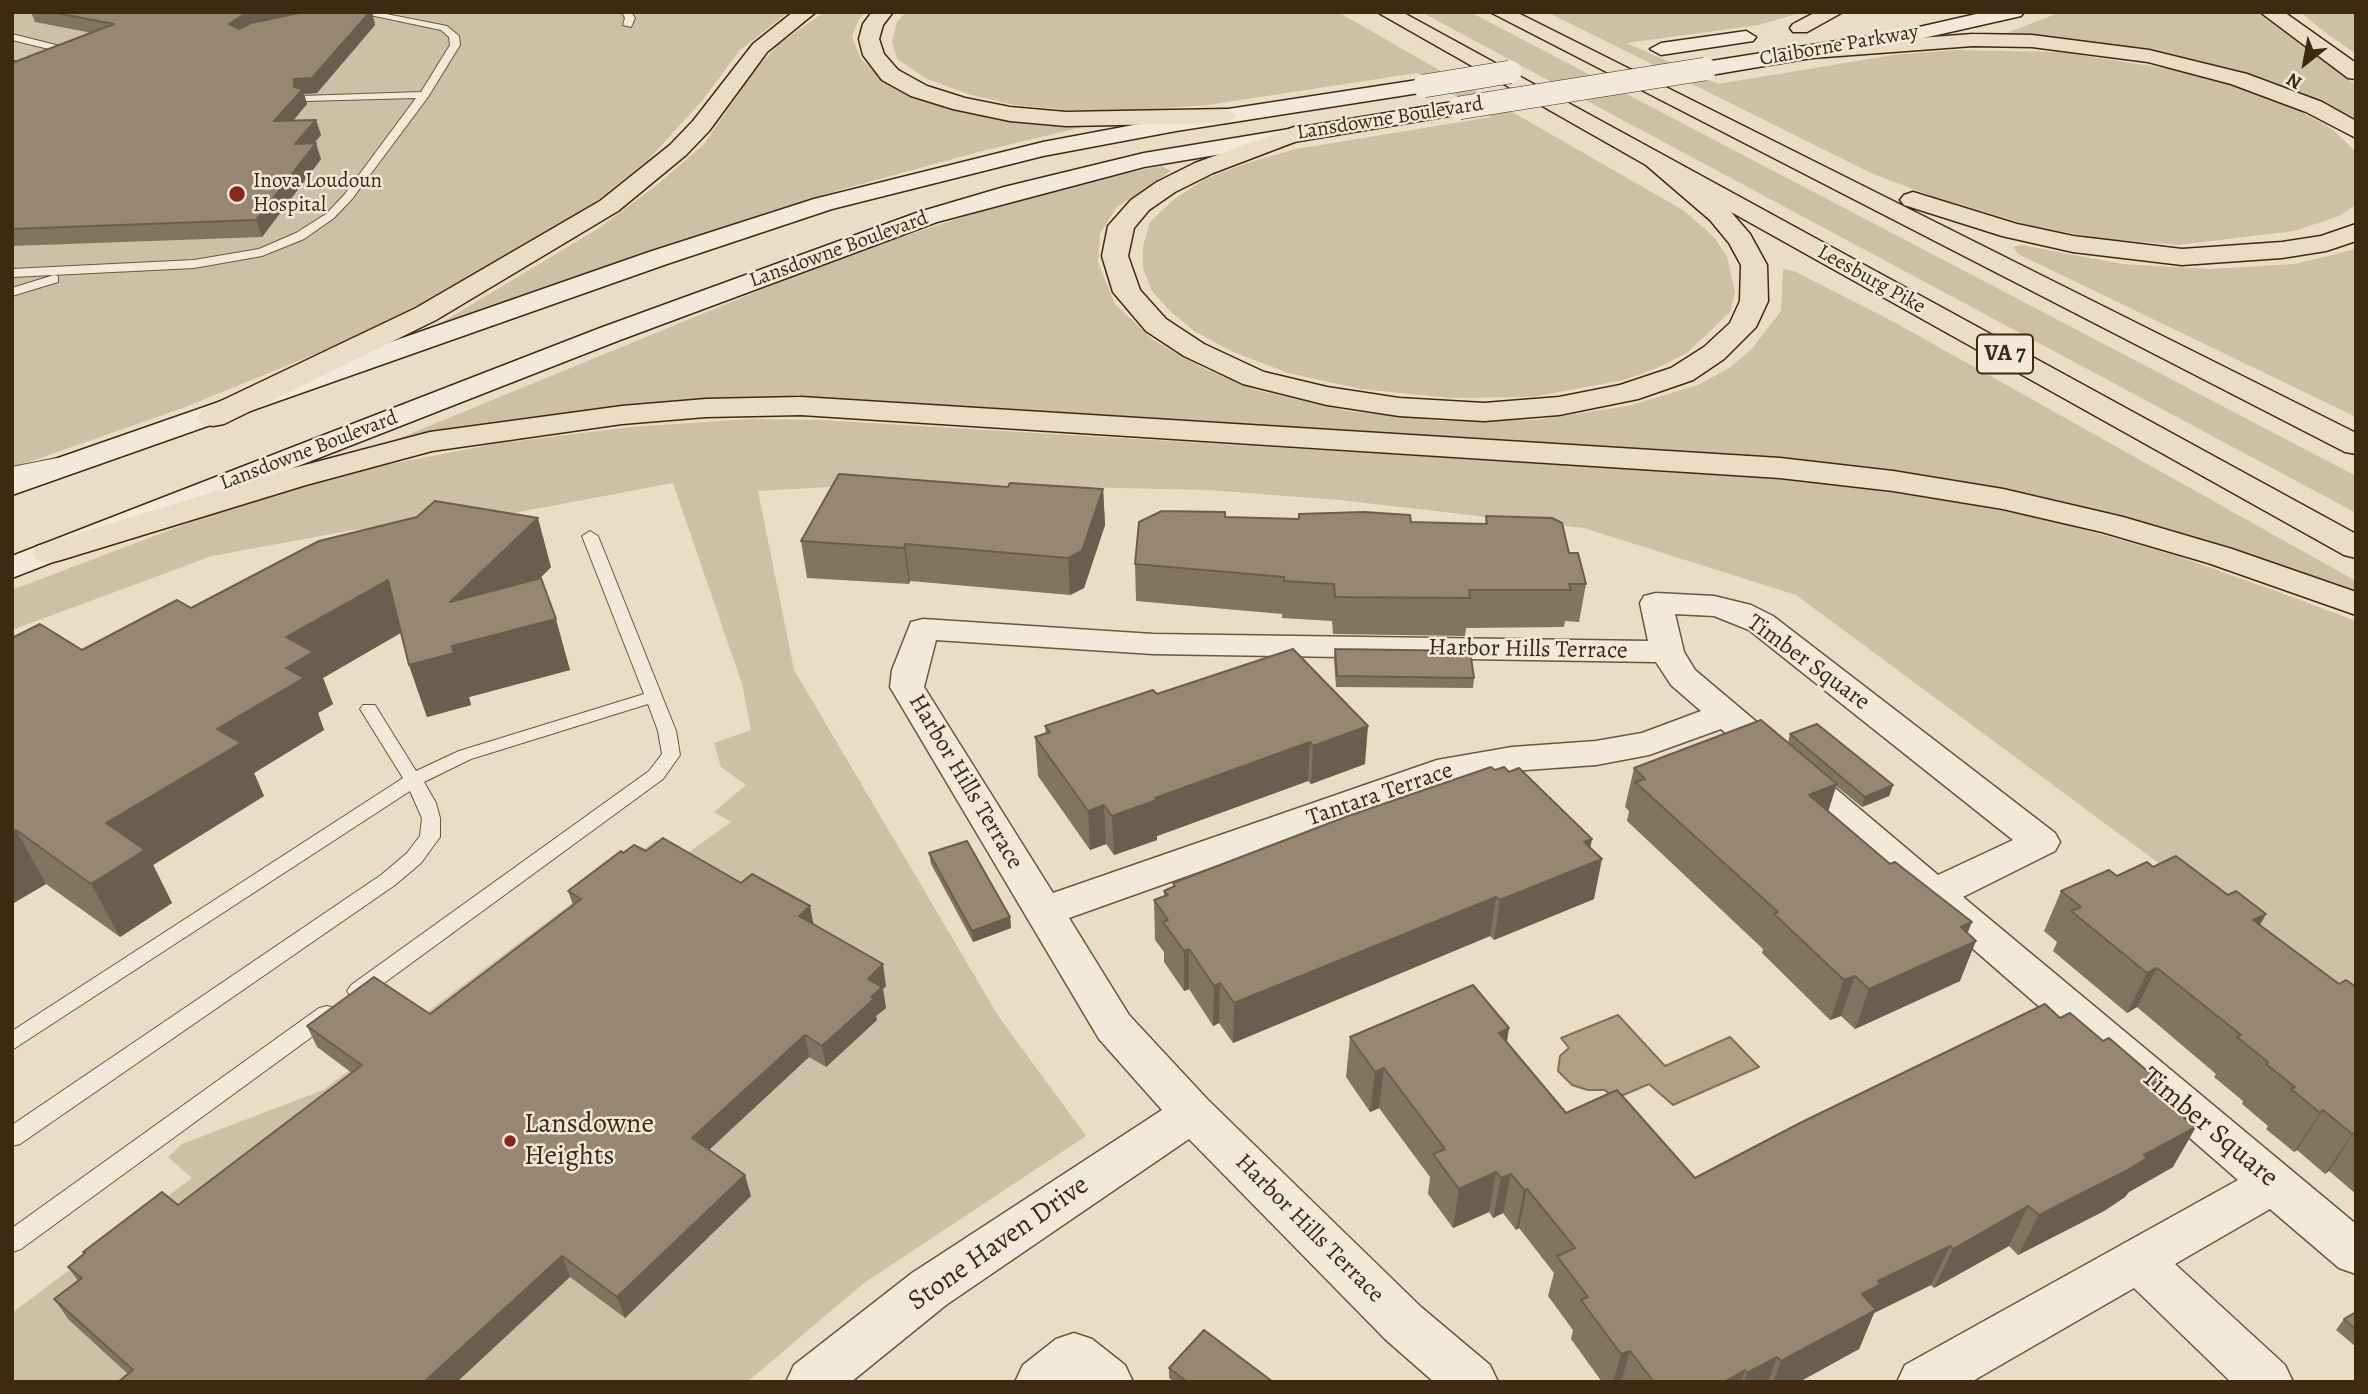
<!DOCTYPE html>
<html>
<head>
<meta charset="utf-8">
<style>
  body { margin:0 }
  #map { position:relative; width:2368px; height:1394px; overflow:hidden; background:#ebddc5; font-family:Alegreya,serif }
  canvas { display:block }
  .frame { position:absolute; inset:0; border:14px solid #3e2a13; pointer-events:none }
  .north { position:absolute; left:2270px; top:28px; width:70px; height:70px; -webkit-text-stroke:5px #f2e9d9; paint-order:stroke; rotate:211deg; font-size:19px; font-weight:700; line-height:28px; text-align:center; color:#3e2a13 }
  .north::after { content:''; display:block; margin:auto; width:24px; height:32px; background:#3e2a13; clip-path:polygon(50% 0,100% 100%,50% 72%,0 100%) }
</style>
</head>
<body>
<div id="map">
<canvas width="2368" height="1394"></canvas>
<div class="frame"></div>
<div class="north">N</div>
</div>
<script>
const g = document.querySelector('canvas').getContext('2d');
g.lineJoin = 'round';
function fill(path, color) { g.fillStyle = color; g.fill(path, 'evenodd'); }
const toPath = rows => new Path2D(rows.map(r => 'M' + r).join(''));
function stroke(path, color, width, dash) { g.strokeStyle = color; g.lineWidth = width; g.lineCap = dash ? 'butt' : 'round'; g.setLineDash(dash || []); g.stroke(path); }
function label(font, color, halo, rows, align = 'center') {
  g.font = font + ' Alegreya,serif'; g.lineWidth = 5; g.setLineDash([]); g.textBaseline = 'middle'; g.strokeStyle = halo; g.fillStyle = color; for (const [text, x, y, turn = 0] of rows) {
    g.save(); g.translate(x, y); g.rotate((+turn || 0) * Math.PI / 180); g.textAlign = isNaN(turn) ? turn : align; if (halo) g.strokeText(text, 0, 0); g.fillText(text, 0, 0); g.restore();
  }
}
fill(toPath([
  [12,12,789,12,740,50,702,101,648,160,594,203,462,284,347,341,183,408,12,468],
  [824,12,866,12,859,19,852,37,861,59,887,82,914,98,963,112,1018,121,1087,126,982,151,843,189,666,246,429,330,599,228,658,184,704,144,754,71,779,44],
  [906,12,1338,12,1683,210,1714,237,1727,257,1735,292,1730,312,1687,353,1657,368,1624,380,1532,397,1451,398,1361,389,1288,373,1233,352,1194,331,1169,310,1152,291,1143,269,1143,246,1150,222,1173,200,1205,179,1247,163,1296,149,1491,117,1417,73,1208,105,1136,110,1066,110,1015,105,971,95,927,79,897,59,892,41,897,22],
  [1421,12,1470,12,2356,476,2356,513],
  [1547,12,1803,12,1759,25,1627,43,1718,84,1893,55,1955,50,2060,52,2170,69,2238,86,2294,108,2332,129,2356,152,2356,205,2339,216,2294,231,2179,245,2105,239,2035,227,1932,196,1873,174],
  [2061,12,2256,12,2356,85,2356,119,2295,91,2234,70,2097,43,2004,34],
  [2300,12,2356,12,2356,54,2326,33],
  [1162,166,1171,171,1116,208,1100,234,1098,262,1115,304,1153,340,1205,369,1256,390,1347,411,1442,421,1536,420,1628,406,1698,385,1729,368,1751,350,1781,311,1783,269,1794,271,1894,322,2356,581,2356,596,1993,489,670,404,556,414,390,442,841,257,1042,191],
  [2021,245,2122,264,2208,269,2295,264,2356,249,2356,417,2018,254,2013,247],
  [749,419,821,420,1849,482,2047,519,2177,556,2273,590,2356,621,2356,1009,1796,595,1584,528,1339,500,1207,490,902,483,758,491,794,670,999,1017,1086,1136,864,1283,747,1382,12,1382,12,1313,192,1178,168,1157,182,1144,323,1090,656,840,685,855,731,822,714,812,746,785,721,767,714,743,751,730,742,684,673,483,498,516,353,530,212,556,12,630,12,590,233,506,375,467,494,444,631,427]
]), '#cebfa7');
const water = toPath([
  [1618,1015,1665,1066,1730,1037,1759,1067,1673,1105,1649,1084,1614,1099,1605,1090,1588,1090,1572,1085,1558,1071,1560,1056,1569,1048,1561,1038,1618,1015]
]);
fill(water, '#b0a088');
stroke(water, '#827159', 2);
const lane = toPath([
  [356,12,376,12,447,26,459,36,460,45,428,97,352,199,334,218,304,239,262,256,194,268,12,277,12,269,194,260,259,249,296,233,326,214,344,195,416,98,305,101,301,100,301,96,421,92,450,45,449,37,441,30,356,12],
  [622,12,631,12,635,18,631,27,623,25,625,18,622,12],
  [12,34,72,49,74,51,61,60,34,67,12,67,12,61,34,61,61,52,12,40,12,34],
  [54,275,58,276,58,282,12,296,12,288,54,275],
  [57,458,62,459,62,465,12,475,12,467,57,458],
  [590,531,598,536,676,731,680,755,663,779,365,997,358,999,351,997,347,991,351,985,649,771,662,754,658,731,648,704,471,759,424,782,436,803,440,818,440,837,421,863,395,885,20,1144,12,1146,12,1125,381,875,407,853,420,836,422,818,410,791,12,1050,12,1031,403,778,360,709,363,705,375,705,416,771,459,751,644,694,582,536,590,531],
  [327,1006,335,1008,338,1014,335,1020,21,1249,12,1252,12,1228,319,1008,327,1006]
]);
const street = toPath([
  [1656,593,1714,596,1751,605,1773,616,2055,833,2060,842,2055,851,1963,897,2356,1224,2356,1274,2339,1268,2270,1209,2175,1264,2285,1365,2293,1382,2231,1382,2134,1288,1971,1382,1897,1382,1905,1365,2238,1180,1721,729,1649,755,1596,765,1512,771,1456,780,1069,918,1129,1015,1208,1100,1421,1307,1490,1365,1498,1382,1434,1382,1385,1339,1189,1139,946,1305,851,1382,786,1382,794,1365,912,1273,1162,1110,1099,1039,890,687,892,670,911,622,923,619,1153,634,1648,641,1640,603,1644,596,1656,593],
  [1675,614,1714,616,1749,630,2013,840,1938,875,1695,670,1684,652,1675,614],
  [936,640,1153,654,1656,662,1671,685,1701,711,1642,733,1596,741,1512,747,1437,760,1053,893,924,687,936,640],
  [1074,1333,1092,1339,1125,1365,1133,1382,1015,1382,1023,1365,1056,1339,1074,1333]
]);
const secondary = toPath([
  [1985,12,2024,12,2021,16,1906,42,1705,76,1694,69,1705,62,1906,30,1985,12],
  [1746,31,1756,37,1753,41,1661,55,1650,49,1661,43,1746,31],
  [1424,79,1432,81,1435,86,1432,91,1176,131,1043,156,832,209,667,264,12,495,12,474,649,252,814,199,1043,142,1176,117,1424,79],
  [1459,101,1470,108,1467,113,1144,167,937,222,620,340,12,578,12,556,600,328,919,212,1004,187,1144,153,1459,101]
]);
const highway = toPath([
  [793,12,816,12,767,52,709,131,686,155,618,211,436,320,224,424,213,426,202,424,198,417,202,410,416,308,600,201,670,145,693,121,753,44,793,12],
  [872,12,893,12,883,25,879,39,884,54,898,70,927,86,965,98,1010,107,1066,112,1226,109,1237,116,1226,123,1066,126,1010,121,953,109,911,96,882,80,863,55,859,39,863,24,872,12],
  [1377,12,1402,12,2356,534,2356,558,2344,555,1731,212,1750,234,1767,265,1768,301,1756,327,1724,359,1693,380,1638,399,1559,415,1484,421,1399,416,1327,405,1243,384,1184,356,1146,331,1113,292,1102,256,1108,226,1131,200,1157,182,1195,163,1297,126,1305,128,1309,133,1305,138,1213,173,1175,192,1149,210,1134,228,1128,256,1140,290,1166,319,1204,344,1264,372,1327,387,1399,398,1484,403,1559,397,1620,385,1671,368,1704,347,1730,323,1740,301,1741,265,1729,243,1710,220,1646,165,1377,12],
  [1490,12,1516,12,2356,433,2356,454,2345,452,1490,12],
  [1816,12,1843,12,1807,32,1793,32,1790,28,1793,24,1816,12],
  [2260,12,2284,12,2356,63,2356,79,2348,78,2260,12],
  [1973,34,2032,35,2149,50,2247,74,2322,102,2356,121,2356,138,2306,112,2231,84,2148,62,2032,47,1973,46,1812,58,1801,52,1812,46,1973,34],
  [1913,192,2017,224,2073,236,2182,249,2282,242,2321,236,2356,224,2356,241,2326,251,2282,258,2182,265,2073,252,2002,236,1904,205,1900,200,1904,195,1913,192],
  [801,397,1780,458,1893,471,2003,489,2123,517,2232,549,2356,592,2356,615,2208,563,2102,532,2003,509,1893,491,1780,478,801,415,706,417,622,424,432,451,306,485,61,560,49,563,37,560,32,553,37,546,282,471,430,432,622,406,706,399,801,397]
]);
stroke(lane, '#695740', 2);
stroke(street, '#695740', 3);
stroke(secondary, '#3e2a13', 3);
stroke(highway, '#3e2a13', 3);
fill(lane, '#f2e9d9');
fill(street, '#f2e9d9');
fill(secondary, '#f2e9d9');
fill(highway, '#ebddc5');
const secondaryBridge = toPath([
  [1424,86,1510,72],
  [1459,108,1705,69]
]);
stroke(secondaryBridge, '#3e2a13', 24, []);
stroke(secondaryBridge, '#f2e9d9', 23);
fill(toPath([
  [31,12,372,12,375,25,317,93,304,94,307,104,293,121,316,120,321,135,314,143,321,159,262,237,12,246,12,63,92,33,35,22],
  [1008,487,1103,489,1105,525,1084,588,1070,595,910,581,909,584,807,578,801,541],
  [1486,516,1569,553,1586,584,1579,622,1565,621,1564,627,1466,628,1465,636,1333,634,1332,621,1282,618,1282,614,1136,601,1135,564,1225,517,1485,524],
  [551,567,540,578,570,670,469,697,471,705,427,717,409,665,401,633,323,678,333,704,318,713,324,730,254,773,264,796,153,865,172,903,120,937,46,884,12,904,12,638,82,650,191,608],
  [1293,649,1365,764,1311,784,1308,781,1157,836,1157,840,1114,855,1106,844,1090,850,1038,776,1035,737,1046,734,1045,726,1157,694],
  [1335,649,1474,678,1473,688,1336,687,1334,660],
  [1790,734,1893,785,1889,796,1862,807,1836,786,1828,812,1967,933,1960,981,1855,1029,1841,1016,1830,1020,1762,953,1763,949,1627,821,1629,811,1625,807,1634,768,1788,743],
  [1495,770,1590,848,1594,899,1494,940,1490,936,1233,1043,1219,1023,1213,1026,1189,989,1184,991,1164,962,1164,952,1155,940,1154,900,1164,897,1164,891,1173,887,1173,883],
  [646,851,813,924,886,986,883,989,886,1008,876,1016,877,1020,826,1067,809,1057,709,1150,751,1196,625,1318,570,1277,128,1374,69,1320,54,1299,78,1281,68,1267,85,1254,83,1252,178,1205,352,1073,317,1047,307,1026,430,1014,573,905,568,891,623,853],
  [929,853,1010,917,1011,928,973,942,931,864],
  [2153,867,2228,895,2266,914,2260,925,2339,984,2356,987,2356,1194,2329,1171,2325,1174,2297,1150,2294,1152,2266,1129,2268,1126,2242,1104,2243,1101,2214,1077,2216,1074,2137,1007,2127,1013,2053,951,2057,942,2044,931,2061,891,2117,876],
  [2060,1018,2156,1087,2186,1120,2173,1167,2129,1192,2125,1197,2104,1211,2018,1255,2009,1246,1934,1288,1931,1285,1874,1313,1859,1349,1799,1382,1602,1382,1571,1339,1573,1330,1548,1296,1554,1273,1519,1228,1516,1230,1503,1213,1493,1218,1489,1212,1453,1228,1428,1194,1430,1177,1379,1108,1370,1112,1346,1077,1350,1037,1509,1028,1507,1042,1566,1113,1695,1178],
  [2356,1312,2356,1347,2336,1330,2344,1319],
  [1169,1368,1273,1382,1174,1382,1169,1378]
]), '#837460');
fill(toPath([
  [253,12,308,12,233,38,229,24,243,15],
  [370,12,372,12,375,25,317,93,304,94,307,104,279,137,274,121,294,87,294,79],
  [316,120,321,135,300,160,295,144],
  [316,143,321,159,262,237,256,220],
  [1103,489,1105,525,1084,588,1070,595,1068,558],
  [538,518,551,567,480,639,556,619,570,670,469,697,471,705,427,717,409,665,450,602],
  [905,544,910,581,909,584,904,548],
  [388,580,405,630,323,678,333,704,318,713,324,730,254,773,264,796,153,865,172,903,120,937,91,884,106,823,286,668,286,637],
  [1368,726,1365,764,1311,784,1313,746],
  [1310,742,1308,781,1157,836,1157,840,1114,855,1112,816,1155,798],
  [1837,784,1824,823,1809,795],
  [1893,785,1889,796,1862,807,1865,797],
  [1104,805,1106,844,1090,850,1088,811],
  [16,830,46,884,12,904,12,833],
  [1592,839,1587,865,1602,859,1594,899,1494,940,1500,900,1584,842],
  [1496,897,1490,936,1233,1043,1234,1003],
  [810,906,814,927,799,916],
  [2266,914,2244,953,2253,920],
  [1010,917,1011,928,973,942,972,931],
  [1972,922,1962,947,1976,941,1960,981,1855,1029,1869,989,1961,927],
  [1189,949,1189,989,1184,991,1184,951],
  [883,964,886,986,883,989,886,1008,876,1016,877,1020,826,1067,822,1046,868,979],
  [2157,968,2137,1007,2127,1013,2147,973],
  [1855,976,1841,1016,1830,1020,1844,980],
  [1220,983,1219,1023,1213,1026,1214,986],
  [1509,1028,1502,1068,1499,1033],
  [805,1035,809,1057,698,1160,692,1138],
  [1384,1068,1379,1108,1370,1112,1375,1072],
  [2323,1110,2297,1150,2294,1152,2320,1113],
  [2189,1115,2176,1138,2196,1127,2173,1167,2129,1192,2125,1197,2104,1211,2018,1255,2039,1215],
  [2355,1131,2329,1171,2325,1174,2352,1134],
  [1496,1172,1489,1212,1453,1228,1459,1189],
  [1511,1174,1503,1213,1493,1218,1501,1178],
  [745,1175,751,1196,625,1318,617,1297],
  [1527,1189,1519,1228,1516,1230,1524,1190],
  [2028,1206,2009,1246,1934,1288,1953,1249],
  [1950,1246,1931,1285,1874,1313,1859,1349,1799,1382,1773,1382,1781,1361,1878,1281],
  [562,1256,570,1277,457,1382,424,1382],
  [1630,1351,1621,1382,1613,1382,1621,1354],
  [1777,1357,1768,1382,1744,1382,1747,1373],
  [1745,1370,1741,1382,1724,1382]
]), '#6a5e4e');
const building = toPath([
  [51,12,253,12,243,15,229,24,239,29,251,23,304,12,370,12,312,78,294,79,294,87,303,89,274,121,316,120,295,144,316,143,256,220,12,229,12,63,114,24,51,12],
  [839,474,1008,487,1010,483,1103,489,1082,551,1068,558,905,544,904,548,801,541,839,474],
  [435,501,538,518,450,602,541,578,556,619,452,646,454,653,409,665,388,580,286,637,313,652,286,668,304,678,217,729,241,743,106,823,145,850,91,884,16,830,12,833,12,638,40,624,82,650,177,600,191,608,319,541,417,517,435,501],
  [1162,511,1225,512,1225,517,1299,519,1299,514,1364,512,1410,515,1411,522,1487,524,1486,516,1552,518,1562,523,1569,553,1578,553,1586,584,1569,584,1571,590,1469,590,1470,598,1335,597,1334,584,1284,581,1284,577,1135,564,1139,522,1162,511],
  [1293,649,1368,726,1313,746,1310,742,1155,798,1157,800,1112,816,1104,805,1088,811,1035,737,1050,732,1045,726,1153,690,1157,694,1293,649],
  [1335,649,1470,651,1474,678,1337,676,1335,649],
  [1761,720,1837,784,1809,795,1890,864,1895,862,1972,922,1961,927,1976,941,1869,989,1855,976,1844,980,1774,914,1778,912,1635,782,1645,779,1634,768,1761,720],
  [1817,724,1893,785,1865,797,1790,734,1817,724],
  [1491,767,1495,770,1504,767,1509,772,1519,768,1592,839,1584,842,1602,859,1500,900,1496,897,1234,1003,1220,983,1214,986,1189,949,1184,951,1163,922,1168,920,1154,900,1168,895,1164,891,1175,886,1173,883,1348,816,1491,767],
  [663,838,741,883,752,874,810,906,799,916,883,964,868,979,882,987,871,997,874,999,822,1046,805,1035,692,1138,745,1175,617,1297,562,1256,424,1382,118,1382,133,1370,54,1299,82,1278,68,1267,85,1253,83,1252,162,1192,178,1205,362,1065,307,1026,374,977,430,1014,581,899,568,891,621,851,623,853,634,845,646,851,663,838],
  [967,841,1010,917,972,931,929,853,967,841],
  [2176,856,2228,895,2236,891,2266,914,2253,920,2339,984,2346,980,2356,987,2356,1132,2352,1134,2323,1110,2320,1113,2291,1089,2295,1087,2266,1064,2268,1062,2237,1037,2241,1035,2157,968,2147,973,2071,911,2081,907,2061,891,2109,870,2117,876,2147,862,2153,867,2176,856],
  [1473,985,1509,1028,1499,1033,1566,1113,1617,1090,1695,1178,1800,1123,2045,1004,2060,1018,2070,1013,2103,1041,2109,1038,2159,1081,2152,1084,2189,1115,2184,1118,2196,1127,2144,1155,2147,1158,2126,1171,2039,1215,2028,1206,1953,1249,1950,1246,1878,1281,1881,1284,1862,1294,1876,1310,1781,1361,1777,1357,1747,1373,1745,1370,1724,1382,1654,1382,1630,1351,1621,1354,1581,1300,1588,1297,1557,1256,1575,1248,1527,1189,1524,1190,1511,1174,1501,1178,1496,1172,1459,1189,1433,1154,1445,1149,1384,1068,1375,1072,1350,1037,1473,985],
  [2356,1312,2356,1330,2344,1319,2356,1312],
  [1204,1330,1273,1382,1187,1382,1169,1368,1204,1330]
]);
fill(building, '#988770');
stroke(building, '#6a5e4e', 2);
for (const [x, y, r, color] of [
  [237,194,9,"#8f2418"],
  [510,1141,7,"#8f2418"]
]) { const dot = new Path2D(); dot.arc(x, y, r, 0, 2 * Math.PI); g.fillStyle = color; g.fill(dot); stroke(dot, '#f2e9d9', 2.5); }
label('21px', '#3e2a13', '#f2e9d9', [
  ["Claiborne Parkway",1839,46,-10],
  ["Lansdowne Boulevard",1390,119,-9],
  ["Lansdowne Boulevard",839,250,-20],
  ["Leesburg Pike",1871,280,29],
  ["Lansdowne Boulevard",309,451,-21]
]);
label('21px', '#3e2a13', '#f2e9d9', [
  ["Inova Loudoun",253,182],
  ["Hospital",253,206]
], 'left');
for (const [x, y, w] of [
  [2005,354,56]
]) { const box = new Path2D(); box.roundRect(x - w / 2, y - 19.5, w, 39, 5); g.fillStyle = '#f2e9d9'; g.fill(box); stroke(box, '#3e2a13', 2); }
label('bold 23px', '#3e2a13', null, [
  ["VA 7",2005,354]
]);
label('24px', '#3e2a13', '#f2e9d9', [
  ["Harbor Hills Terrace",1528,650,1],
  ["Timber Square",1808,663,36],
  ["Harbor Hills Terrace",965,782,59],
  ["Tantara Terrace",1380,795,-19],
  ["Harbor Hills Terrace",1309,1229,45]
]);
label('28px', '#3e2a13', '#f2e9d9', [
  ["Lansdowne",524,1125],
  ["Heights",524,1157]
], 'left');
label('28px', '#3e2a13', '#f2e9d9', [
  ["Timber Square",2209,1128,40],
  ["Stone Haven Drive",999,1244,-35]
]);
</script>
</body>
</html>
